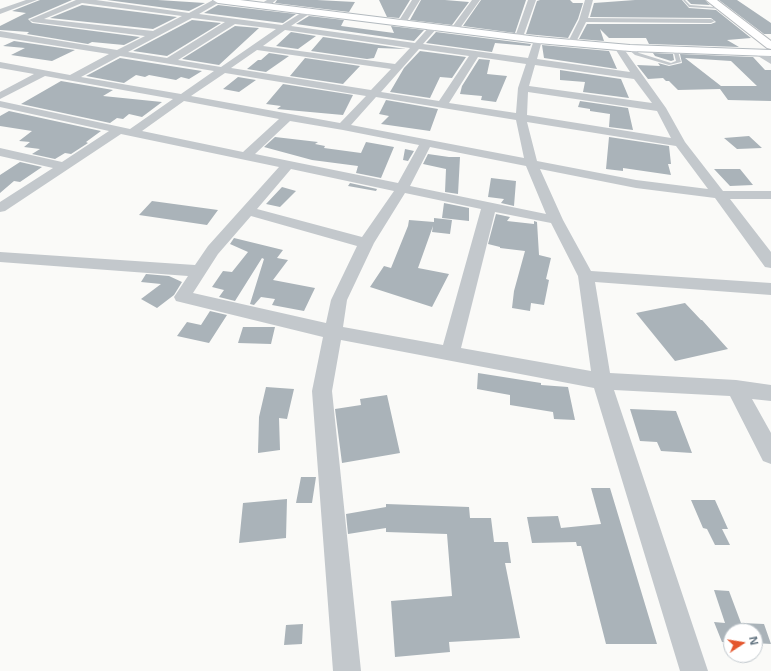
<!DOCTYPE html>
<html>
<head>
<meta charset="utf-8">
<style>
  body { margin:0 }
  #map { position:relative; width:771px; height:671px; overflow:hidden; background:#fafaf8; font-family:"Noto Sans",sans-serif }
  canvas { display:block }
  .north { position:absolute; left:723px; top:623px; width:40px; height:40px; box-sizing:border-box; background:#fff; border:1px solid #c1c8cd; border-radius:50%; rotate:78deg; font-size:11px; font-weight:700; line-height:16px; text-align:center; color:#657683 }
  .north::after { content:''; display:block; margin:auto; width:14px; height:18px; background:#e4572e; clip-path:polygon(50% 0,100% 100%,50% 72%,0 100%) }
</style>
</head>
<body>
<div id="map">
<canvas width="771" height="671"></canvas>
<div class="north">N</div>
</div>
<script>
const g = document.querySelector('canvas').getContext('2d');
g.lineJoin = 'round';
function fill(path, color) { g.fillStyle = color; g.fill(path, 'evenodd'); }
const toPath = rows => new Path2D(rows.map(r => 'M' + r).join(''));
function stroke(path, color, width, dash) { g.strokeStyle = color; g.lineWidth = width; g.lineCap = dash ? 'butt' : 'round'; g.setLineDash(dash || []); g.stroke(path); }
fill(toPath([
  [40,0,72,0,28,19,32,23,140,37,124,45,92,42,88,44,27,34,29,32,0,30,0,26,26,13,12,11],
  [107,0,158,0,205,3,189,11],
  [277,0,317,0,355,2,349,12,275,3],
  [379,0,410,0,399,18,387,17],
  [421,0,445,0,469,2,452,25,410,20],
  [481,0,526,0,515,33,463,26],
  [540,0,570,0,573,3,583,3,578,19,568,38,526,34,537,1],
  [635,0,682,0,689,8,716,10,751,38,727,40,739,47,649,44,646,38,609,38,600,29,604,41,579,39,587,24,711,24,716,22,711,18,590,17,594,3],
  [687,0,705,0,710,5,691,4],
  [719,0,737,0,771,23,771,34,764,34],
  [82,5,177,17,153,29,50,18],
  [218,5,296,14,283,23,204,13],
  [309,16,344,20,341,26,394,33,391,26,424,30,414,41,296,24],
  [192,20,221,23,167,56,133,51],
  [235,26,259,28,219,65,182,59],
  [291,32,316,36,298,49,276,46],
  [436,32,531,44,530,46,495,43,492,52,426,43],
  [323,37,406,49,378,48,374,58,367,59,311,51],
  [14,41,75,50,52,61,11,55,25,48,3,46],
  [542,45,609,51,617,69,544,58],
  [420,51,466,57,452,78,440,77,430,98,390,92,404,68],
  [269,53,289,56,266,72,247,69,258,60,261,60],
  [653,53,673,54,674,60,671,61,655,56],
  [680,54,753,57,765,70,771,70,771,101,728,100,720,89,678,90,669,81,666,81,663,78,648,79,637,65,660,66,658,63,669,66,682,63],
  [685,58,731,61,757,86,721,86],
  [120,58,202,71,189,79,181,77,176,80,149,75,145,77,136,75,124,83,86,76],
  [305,58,360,66,343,84,290,76],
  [479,59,490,60,487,74,507,76,496,102,481,100,482,96,460,94,462,86],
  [560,70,621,79,629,98,583,92,585,82,560,80],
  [238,77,256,80,239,92,223,89],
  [61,81,113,90,103,96,162,102,142,117,129,114,123,119,117,118,110,123,21,104],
  [283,84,347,94,353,95,343,115,277,109,281,106,266,104],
  [386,100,438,109,430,131,381,124,389,116,379,114],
  [580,101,628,108,633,130,609,127,610,114,590,111,590,109,578,107],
  [9,111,101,131,86,142,88,143,71,154,65,153,55,159,32,154,40,149,24,147,30,142,19,141,32,131,0,126,0,116],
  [749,136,762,148,737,149,724,138],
  [275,137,318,142,315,144,325,146,324,148,361,153,366,142,394,147,381,178,356,173,358,166,312,160,264,147],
  [609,137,669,146,671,164,668,164,671,175,623,168,623,171,606,169],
  [405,149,414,151,408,161,403,160],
  [428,154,449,157,460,157,458,194,445,192,446,169,423,164],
  [20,162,42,167,20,182,14,181,0,193,0,175],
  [714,169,740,169,753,185,730,186],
  [491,178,516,181,514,206,501,203,504,199,488,197],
  [350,183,377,189,376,191,348,186],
  [282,187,296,191,280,207,266,204],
  [152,201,218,210,207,225,139,215],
  [444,203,469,208,469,221,442,218],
  [496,214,510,217,507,221,534,224,534,221,537,222,539,255,551,258,546,279,549,280,544,305,531,303,530,311,512,308,514,291,525,251,500,248,500,247,488,244],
  [434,218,452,220,450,234,432,232,433,226,418,268,449,274,432,307,370,287,384,266,391,268,408,226,409,220,434,222],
  [234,238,283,250,277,258,288,260,273,280,315,288,304,311,272,305,275,299,261,297,254,305,250,304,264,259,262,258,235,301,219,297,224,290,212,287,223,271,232,272,248,252,230,244],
  [146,274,169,276,182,282,174,295,157,308,141,299,161,284,141,282],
  [685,303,701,320,702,320,728,349,675,361,636,313],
  [210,311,227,315,209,343,177,336,187,322,201,325],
  [243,327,275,327,271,344,238,343],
  [478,373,541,383,541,385,568,387,575,420,554,419,553,412,510,405,510,395,477,389],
  [266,387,294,389,287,419,279,418,280,450,258,453,259,417],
  [387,395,400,453,342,463,335,409,361,405,360,399],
  [630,409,676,411,692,453,661,451,657,442,640,441],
  [301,477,316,477,312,503,296,503],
  [591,488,610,488,657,644,606,644,581,546,577,546,576,542,532,543,527,517,558,516,561,528,601,524],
  [287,499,286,538,239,543,243,503],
  [691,500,715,500,728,529,722,529,730,545,715,545,707,529,703,528],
  [386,504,469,507,470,518,491,518,494,542,508,542,511,563,505,563,520,638,449,642,450,652,395,657,391,601,452,596,447,534,386,532,386,528,348,534,346,514,386,507],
  [714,590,729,591,741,623,764,624,771,644,755,643,755,631,731,631,731,642,722,642,714,622,725,623],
  [303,624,302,644,284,645,286,625]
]), '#aab3b9');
const secondary = toPath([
  [213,0,240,0,538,37,630,45,771,50,771,56,630,51,538,43,218,3,213,0]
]);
const highway = toPath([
  [706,0,717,0,771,41,771,49,767,48,706,0]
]);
stroke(secondary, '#b3babf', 2);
stroke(highway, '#b4b9bd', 2);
fill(toPath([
  [683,0,685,0,690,5,725,8,723,9,689,7,683,0],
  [628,47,632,47,639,53,671,63,676,61,673,49,677,48,681,62,669,65,635,55,628,49,628,47]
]), '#c3c8cc');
fill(toPath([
  [26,0,37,0,0,14,0,9,26,0],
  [76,0,96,0,189,13,213,0,223,0,199,14,282,25,309,8,313,10,312,12,291,26,415,43,431,25,434,25,438,27,423,44,528,58,534,40,538,37,542,40,537,59,630,72,614,47,618,44,621,45,666,108,685,142,723,191,771,191,771,199,730,199,771,252,771,268,765,267,715,198,636,188,540,169,563,220,591,271,771,283,771,295,595,282,610,373,736,380,771,385,771,401,752,399,771,433,771,464,763,461,730,396,614,390,708,671,680,671,594,388,341,340,332,391,361,671,333,671,312,391,323,337,176,301,174,297,188,276,0,262,0,252,195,265,208,246,279,167,121,134,5,211,0,212,0,202,53,168,0,156,0,148,62,162,109,131,0,107,0,101,130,129,173,99,45,76,0,99,0,92,34,74,0,68,0,62,70,75,109,54,0,37,0,31,117,50,145,36,33,22,29,20,76,0],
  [82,3,182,16,153,31,44,19,82,3],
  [192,18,225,22,167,58,128,52,192,18],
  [235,24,276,29,221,67,178,60,235,24],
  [285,30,410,48,395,64,263,46,285,30],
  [419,49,469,56,439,101,381,92,419,49],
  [257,50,391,69,371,90,231,68,257,50],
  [120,56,214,71,181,94,81,77,120,56],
  [478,57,526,64,518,88,516,113,449,103,478,57],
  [535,65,634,79,652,103,529,86,535,65],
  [225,73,366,96,340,123,191,96,225,73],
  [528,92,657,111,671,138,527,115,528,92],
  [376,97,516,120,524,158,351,125,376,97],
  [184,101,279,119,243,152,142,131,184,101],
  [290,121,343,130,419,145,398,183,255,154,290,121],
  [527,122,676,146,708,189,636,180,537,161,527,122],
  [430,147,526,166,546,214,410,186,430,147],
  [291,169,394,191,362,237,257,209,291,169],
  [405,193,481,209,443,345,343,327,347,300,374,243,405,193],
  [495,212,551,223,578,276,591,371,461,348,495,212],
  [251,216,357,246,331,300,326,323,193,293,218,254,251,216],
  [267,0,276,0,268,7,262,7,262,3,267,0],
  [412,0,420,0,407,21,401,21,400,19,412,0],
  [472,0,480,0,460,28,454,28,453,26,472,0],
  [528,0,536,0,524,34,523,36,517,36,516,34,528,0],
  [585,0,593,0,588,18,711,19,715,21,711,23,586,22,576,42,570,42,569,40,579,20,585,0],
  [761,51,771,57,771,64,758,56,756,54,761,51]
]), '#c3c8cc');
fill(secondary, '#fff');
fill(highway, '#fff');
</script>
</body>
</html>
